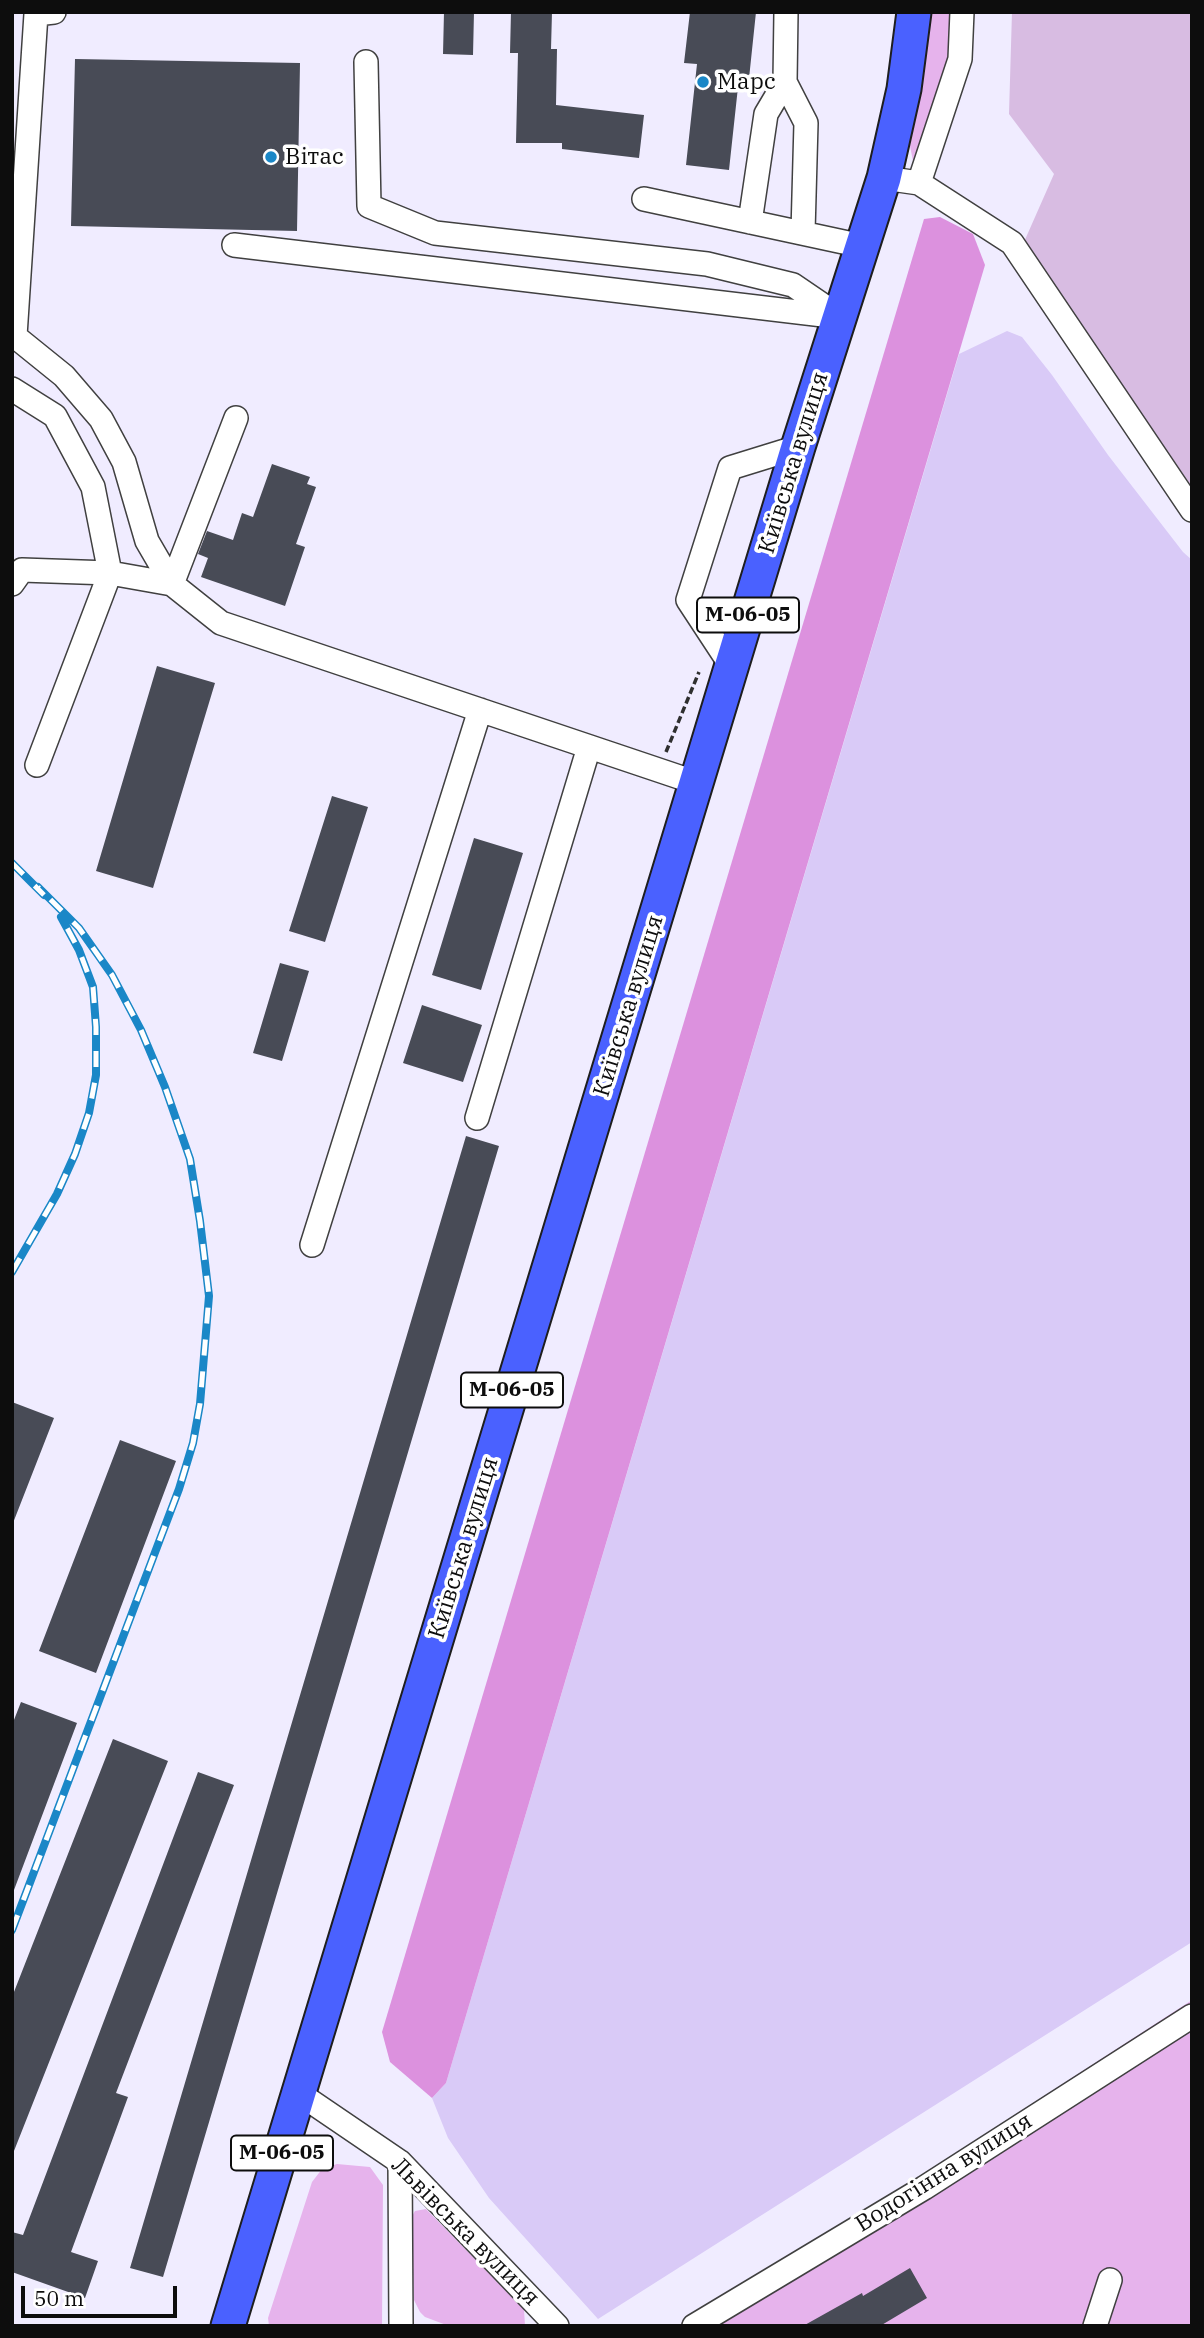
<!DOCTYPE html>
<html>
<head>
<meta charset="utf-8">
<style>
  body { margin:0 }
  #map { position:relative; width:1204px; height:2338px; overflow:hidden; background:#f0ecff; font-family:"IBM Plex Serif",serif }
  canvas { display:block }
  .frame { position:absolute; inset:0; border:14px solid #0d0d0d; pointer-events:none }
  .scale { position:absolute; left:21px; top:2286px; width:156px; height:32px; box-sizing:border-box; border:4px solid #0d0d0d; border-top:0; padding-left:9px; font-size:21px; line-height:24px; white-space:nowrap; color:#0d0d0d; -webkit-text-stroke:5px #fff; paint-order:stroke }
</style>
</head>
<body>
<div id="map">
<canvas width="1204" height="2338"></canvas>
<div class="frame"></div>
<div class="scale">50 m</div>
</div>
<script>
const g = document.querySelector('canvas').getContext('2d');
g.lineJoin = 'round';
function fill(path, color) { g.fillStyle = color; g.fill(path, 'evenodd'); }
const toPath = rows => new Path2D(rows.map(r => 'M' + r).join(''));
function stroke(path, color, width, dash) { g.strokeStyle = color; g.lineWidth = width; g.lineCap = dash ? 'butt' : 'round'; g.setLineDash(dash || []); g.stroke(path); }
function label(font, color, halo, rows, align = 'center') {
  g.font = font + ' "IBM Plex Serif",serif'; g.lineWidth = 7; g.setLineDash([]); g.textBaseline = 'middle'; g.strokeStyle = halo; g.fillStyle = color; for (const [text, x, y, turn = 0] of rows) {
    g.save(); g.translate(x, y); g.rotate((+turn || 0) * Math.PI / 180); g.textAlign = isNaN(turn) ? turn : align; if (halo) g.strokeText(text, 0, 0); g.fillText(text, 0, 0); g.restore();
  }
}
fill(toPath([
  [1007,331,1022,337,1052,375,1108,455,1183,552,1192,560,1192,1942,598,2319,489,2198,448,2138,432,2098,446,2083,959,354]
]), '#d9caf7');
fill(toPath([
  [931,12,955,12,945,75,920,156,913,161,910,146,919,101],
  [1192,2000,1192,2326,717,2326,1010,2118],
  [337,2164,370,2167,383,2185,382,2326,269,2326,268,2318,312,2182,322,2169],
  [426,2209,524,2309,525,2326,449,2326,425,2317,420,2312,414,2300,411,2218,415,2211]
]), '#e6b3ec');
fill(toPath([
  [940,217,973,234,985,265,446,2083,432,2098,390,2062,382,2032,924,219]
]), '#dc91de');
fill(toPath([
  [1012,12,1192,12,1192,487,1024,242,1054,174,1009,114]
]), '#d8bce2');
fill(toPath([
  [444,12,474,12,473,55,443,54],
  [511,12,552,12,551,49,557,49,556,105,644,115,639,158,562,149,562,143,516,143,518,53,510,53],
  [690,12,756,12,748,88,738,87,729,170,686,165,697,64,684,63],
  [75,59,300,63,297,231,71,226],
  [272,464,310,477,307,484,316,487,296,544,305,547,285,606,201,577,208,558,198,554,207,531,233,540,242,513,253,517],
  [157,666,215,683,153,888,96,871],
  [332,796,368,807,325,942,289,931],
  [474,838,523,853,481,990,432,975],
  [280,963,309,971,282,1061,253,1053],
  [422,1005,482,1025,463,1082,403,1063],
  [466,1136,499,1146,163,2277,130,2268],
  [12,1402,54,1418,13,1523,12,1523],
  [120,1440,176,1461,96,1673,39,1651],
  [21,1702,77,1723,14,1890,12,1725],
  [113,1739,168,1761,12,2156,12,1997],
  [198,1772,234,1785,116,2093,128,2097,71,2252,98,2261,85,2298,12,2272,12,2232,23,2235],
  [910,2268,927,2298,880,2326,803,2326,862,2293,863,2296]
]), '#484b56');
const minor = toPath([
  [786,12,785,82,806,123,803,232],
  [884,178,919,183,1012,243,1192,510],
  [919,183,960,59,962,12],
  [644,199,862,246],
  [750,222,766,114,785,82],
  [234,245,840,317,793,285,707,264,435,233,369,206,366,62],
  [12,334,64,376,101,419,124,462,147,541,172,584,221,623,697,783],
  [15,336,36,14,54,12],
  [12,389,55,416,93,487,110,573,22,570,12,584],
  [732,667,688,600,730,468,798,447],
  [37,765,110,573,172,584,236,418],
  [477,1118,589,747],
  [312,1245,480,710],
  [300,2094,400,2162,557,2326],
  [400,2162,401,2326],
  [694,2326,924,2188,1192,2016],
  [1095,2326,1110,2280]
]);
const highway = toPath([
  [228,2326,798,447,884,178,904,89,914,12]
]);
stroke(minor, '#404040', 26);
stroke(highway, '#1e1e1e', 37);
stroke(toPath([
  [666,752,699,672]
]), '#2f2f2f', 3.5, [7, 3.5]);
stroke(minor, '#fff', 23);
stroke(highway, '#4a61ff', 33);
const rail = toPath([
  [12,863,44,895],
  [12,1272,57,1194,75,1154,89,1113,96,1075,96,1027,93,987,79,950,61,917],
  [12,1930,179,1489,193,1443,200,1404,209,1296,200,1221,190,1159,165,1087,141,1030,112,975,79,928,38,887]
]);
stroke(rail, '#1a87c7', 8);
stroke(rail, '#fff', 5, [16]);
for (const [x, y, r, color] of [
  [703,82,7,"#1a87c7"],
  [271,157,7,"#1a87c7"]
]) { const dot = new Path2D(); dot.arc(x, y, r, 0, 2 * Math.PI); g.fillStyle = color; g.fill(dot); stroke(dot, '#fff', 2.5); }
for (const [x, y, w] of [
  [748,615,102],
  [512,1390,102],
  [282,2153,102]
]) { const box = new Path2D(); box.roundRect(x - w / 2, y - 17.5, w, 35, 5); g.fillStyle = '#fff'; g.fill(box); stroke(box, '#0d0d0d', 2); }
label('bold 21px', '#0d0d0d', null, [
  ["М-06-05",748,615],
  ["М-06-05",512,1390],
  ["М-06-05",282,2153]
]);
label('23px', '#0d0d0d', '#fff', [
  ["Марс",717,82],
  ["Вітас",285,157]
], 'left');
label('23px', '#0d0d0d', '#fff', [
  ["Київська вулиця",794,463,-73],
  ["Київська вулиця",629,1006,-73],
  ["Київська вулиця",464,1548,-73],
  ["Водогінна вулиця",944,2173,-32],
  ["Львівська вулиця",465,2232,45]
]);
</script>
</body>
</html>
